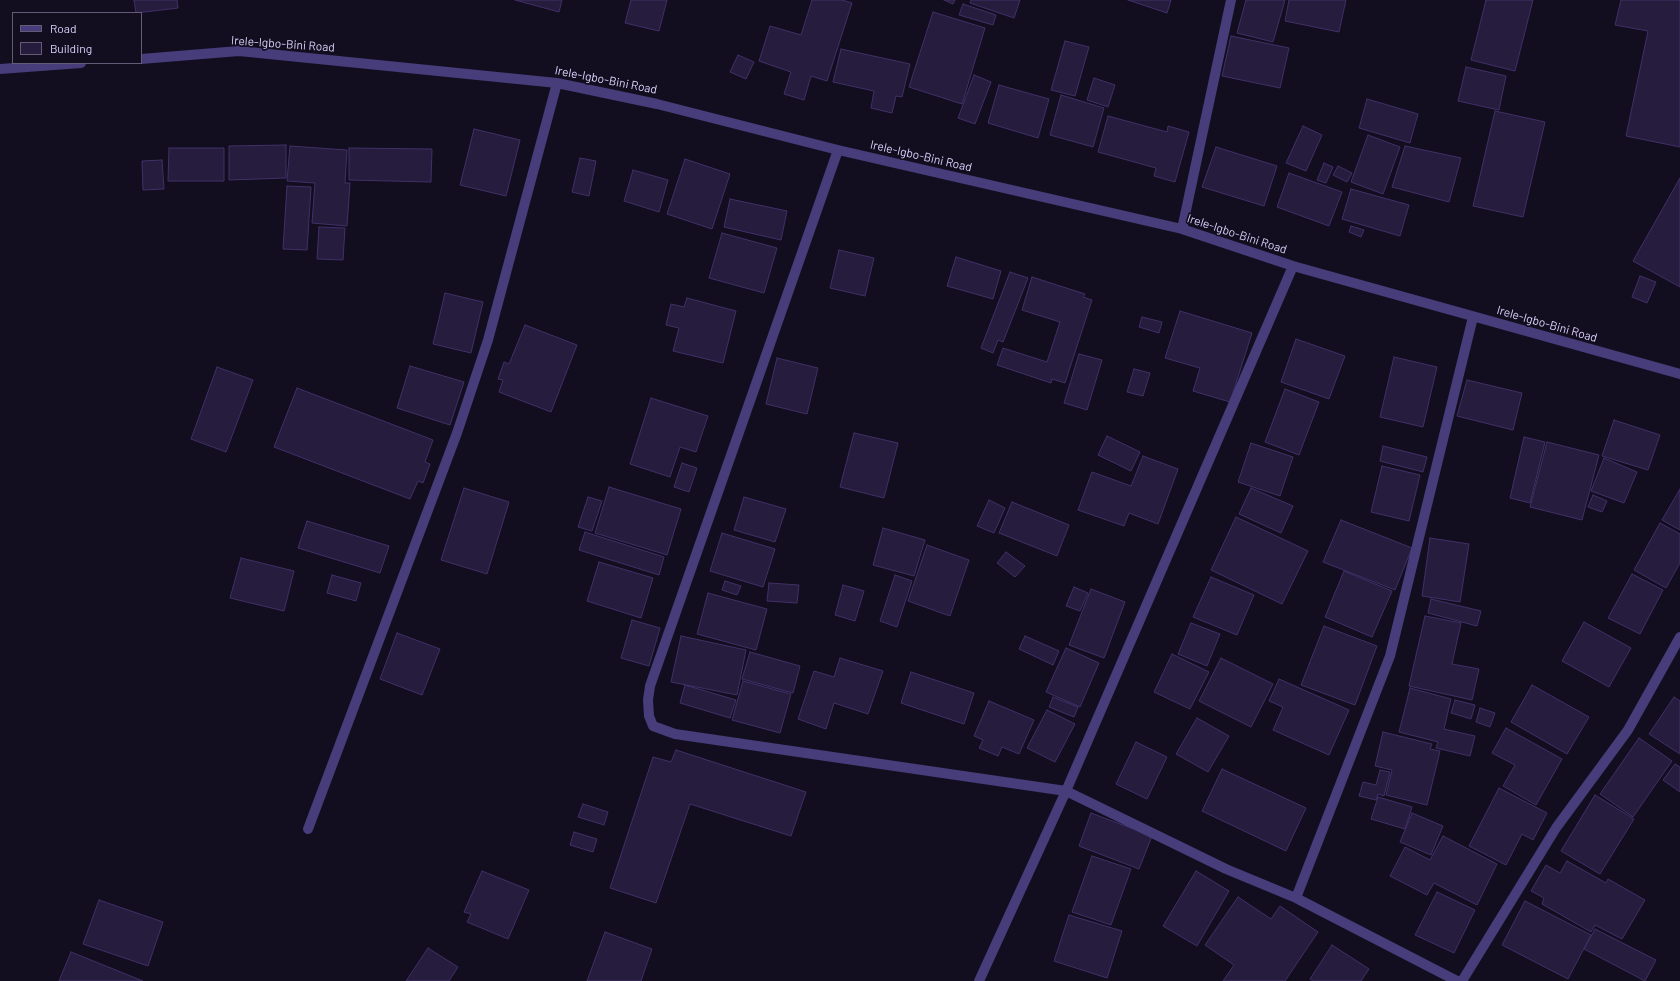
<!DOCTYPE html>
<html>
<head>
<meta charset="utf-8">
<style>
  body { margin:0 }
  #map { position:relative; width:1680px; height:981px; overflow:hidden; background:#130e1f; font-family:Barlow,sans-serif }
  canvas { display:block }
  .legend { position:absolute; left:12px; top:12px; width:130px; height:52px; box-sizing:border-box; background:#130e1f; border:1px solid #625c77; margin:0; padding:5px 7px; list-style:none; font-size:12px; color:#d9d0fb }
  .legend li { display:flex; align-items:center; gap:8px; height:20px }
  .legend b { width:20px; border:1px solid #625c77 }
</style>
</head>
<body>
<div id="map">
<canvas width="1680" height="981"></canvas>
<ul class="legend">
<li><b style="height:5px;background:#463d7a"></b>Road</li>
<li><b style="height:11px;background:#261c3e"></b>Building</li>
</ul>
</div>
<script>
const g = document.querySelector('canvas').getContext('2d');
g.lineJoin = 'round';
function fill(path, color) { g.fillStyle = color; g.fill(path, 'evenodd'); }
const toPath = rows => new Path2D(rows.map(r => 'M' + r).join(''));
function stroke(path, color, width, dash) { g.strokeStyle = color; g.lineWidth = width; g.lineCap = dash ? 'butt' : 'round'; g.setLineDash(dash || []); g.stroke(path); }
function label(font, color, halo, rows, align = 'center') {
  g.font = font + ' Barlow,sans-serif'; g.lineWidth = 3.5; g.setLineDash([]); g.textBaseline = 'middle'; g.strokeStyle = halo; g.fillStyle = color; for (const [text, x, y, turn = 0] of rows) {
    g.save(); g.translate(x, y); g.rotate((+turn || 0) * Math.PI / 180); g.textAlign = isNaN(turn) ? turn : align; if (halo) g.strokeText(text, 0, 0); g.fillText(text, 0, 0); g.restore();
  }
}
const building = toPath([
  [134,0,177,0,178,8,136,13,134,0],
  [515,0,562,0,559,12,515,0],
  [631,0,667,0,659,31,625,23,631,0],
  [812,0,842,0,852,3,827,81,811,76,804,100,784,94,791,72,759,61,770,26,801,35,812,0],
  [944,0,955,0,953,4,944,0],
  [971,0,1020,0,1014,18,970,3,971,0],
  [1128,0,1171,0,1167,13,1128,0],
  [1246,0,1285,0,1273,42,1237,33,1246,0],
  [1289,0,1346,0,1339,32,1285,21,1289,0],
  [1486,0,1533,0,1515,71,1471,60,1486,0],
  [1621,0,1680,0,1680,147,1626,136,1648,31,1615,25,1621,0],
  [963,4,996,15,993,25,959,15,963,4],
  [933,12,985,28,962,104,909,87,933,12],
  [1231,36,1289,48,1280,88,1222,76,1231,36],
  [1065,41,1089,47,1075,96,1051,90,1065,41],
  [841,49,910,64,902,97,896,96,892,113,871,108,874,91,833,82,841,49],
  [738,55,754,62,746,79,730,72,738,55],
  [1466,67,1506,76,1499,110,1458,101,1466,67],
  [974,75,991,82,975,124,958,118,974,75],
  [1094,78,1115,85,1108,107,1087,100,1094,78],
  [999,85,1049,99,1038,138,988,123,999,85],
  [1061,95,1104,108,1093,147,1050,135,1061,95],
  [1367,99,1418,114,1410,143,1359,128,1367,99],
  [1495,111,1545,122,1523,217,1473,206,1495,111],
  [1108,116,1167,132,1168,126,1189,132,1175,182,1154,176,1156,168,1098,152,1108,116],
  [1303,126,1322,135,1306,171,1286,163,1303,126],
  [474,129,520,140,506,196,460,185,474,129],
  [1368,135,1400,147,1383,194,1351,182,1368,135],
  [286,145,286,178,229,180,229,146,286,145],
  [290,146,347,150,345,183,350,183,347,226,312,223,315,183,287,181,290,146],
  [1405,146,1461,158,1449,202,1392,187,1405,146],
  [1216,147,1277,166,1264,206,1202,187,1216,147],
  [169,148,224,148,224,181,168,181,169,148],
  [349,148,432,149,431,182,349,180,349,148],
  [580,158,596,161,589,196,572,192,580,158],
  [685,159,730,174,712,229,667,214,685,159],
  [162,160,164,189,143,190,142,161,162,160],
  [1324,163,1333,167,1326,183,1317,180,1324,163],
  [1338,166,1352,173,1347,182,1333,175,1338,166],
  [633,170,668,180,659,212,624,201,633,170],
  [1289,173,1342,192,1329,226,1277,207,1289,173],
  [1680,178,1680,287,1633,261,1680,178],
  [287,186,311,187,307,250,283,249,287,186],
  [1351,189,1409,205,1400,236,1342,219,1351,189],
  [730,199,787,211,781,240,724,227,730,199],
  [1351,226,1364,230,1361,237,1349,232,1351,226],
  [319,227,345,228,343,260,317,259,319,227],
  [722,233,777,248,764,293,709,278,722,233],
  [839,250,874,258,865,296,830,288,839,250],
  [956,257,1001,271,993,299,947,286,956,257],
  [1010,272,1028,278,1003,342,998,340,993,353,981,348,1010,272],
  [1640,276,1656,282,1647,303,1632,297,1640,276],
  [1032,277,1085,294,1083,297,1092,300,1065,383,1052,379,1051,383,997,365,1003,348,1047,362,1060,322,1022,310,1032,277],
  [445,293,483,302,471,353,433,344,445,293],
  [687,298,736,311,723,363,673,351,679,328,666,325,671,304,684,307,687,298],
  [1180,311,1252,333,1230,402,1193,391,1200,368,1165,358,1180,311],
  [1142,317,1162,322,1159,333,1139,327,1142,317],
  [525,325,577,345,551,412,499,392,503,380,498,379,504,362,509,364,525,325],
  [1296,339,1345,356,1329,399,1281,382,1296,339],
  [1079,354,1102,360,1087,410,1064,403,1079,354],
  [1394,357,1437,367,1423,427,1380,417,1394,357],
  [777,358,818,368,807,414,766,404,777,358],
  [410,366,464,382,450,425,397,408,410,366],
  [217,367,253,380,226,452,191,439,217,367],
  [1134,369,1150,373,1143,396,1127,392,1134,369],
  [1467,380,1522,393,1513,430,1457,416,1467,380],
  [297,388,433,440,425,462,430,464,423,483,418,481,410,499,274,447,297,388],
  [1285,389,1319,402,1299,455,1265,442,1285,389],
  [651,398,708,416,696,452,680,447,670,477,630,464,651,398],
  [1614,420,1660,435,1648,470,1602,456,1614,420],
  [854,433,898,443,884,498,840,487,854,433],
  [1107,436,1140,452,1131,471,1098,455,1107,436],
  [1524,437,1545,442,1530,503,1510,498,1524,437],
  [1547,442,1599,455,1582,520,1530,507,1547,442],
  [1251,443,1293,457,1280,496,1238,482,1251,443],
  [1383,446,1427,457,1423,472,1380,461,1383,446],
  [1143,456,1178,469,1158,524,1129,513,1124,526,1078,510,1092,472,1131,486,1143,456],
  [1604,458,1637,472,1624,503,1591,491,1604,458],
  [682,463,697,468,689,492,674,487,682,463],
  [1382,466,1420,475,1409,521,1371,512,1382,466],
  [609,487,681,509,667,555,595,533,609,487],
  [464,488,509,502,487,574,441,560,464,488],
  [1251,488,1293,506,1281,533,1239,514,1251,488],
  [1680,489,1680,530,1662,520,1680,489],
  [1593,495,1607,501,1602,512,1588,507,1593,495],
  [588,497,602,501,592,531,578,527,588,497],
  [744,497,786,509,775,542,734,530,744,497],
  [989,500,1005,508,994,533,977,526,989,500],
  [1012,502,1069,525,1057,556,999,533,1012,502],
  [1236,517,1308,551,1282,604,1211,570,1236,517],
  [1341,520,1412,548,1395,590,1323,562,1341,520],
  [307,521,389,546,380,573,298,548,307,521],
  [1660,523,1680,534,1680,563,1666,588,1634,570,1660,523],
  [883,528,925,540,914,576,873,565,883,528],
  [585,532,664,557,659,575,579,550,585,532],
  [722,533,775,549,763,587,710,571,722,533],
  [1430,538,1469,544,1460,602,1422,596,1430,538],
  [927,545,969,560,950,616,908,601,927,545],
  [1006,552,1025,566,1015,577,997,563,1006,552],
  [241,558,294,571,284,611,230,598,241,558],
  [599,562,653,578,641,618,587,601,599,562],
  [1344,571,1392,591,1372,637,1325,617,1344,571],
  [1632,574,1663,590,1640,634,1608,618,1632,574],
  [332,575,361,583,356,601,327,593,332,575],
  [895,575,912,581,897,627,880,621,895,575],
  [1211,577,1254,595,1237,635,1193,617,1211,577],
  [725,581,741,586,737,595,722,590,725,581],
  [769,583,799,585,797,603,767,601,769,583],
  [843,585,864,591,855,621,835,615,843,585],
  [1074,587,1088,593,1080,611,1066,606,1074,587],
  [1091,589,1125,602,1104,658,1069,645,1091,589],
  [708,593,767,609,756,650,697,634,708,593],
  [1431,599,1481,611,1477,626,1428,613,1431,599],
  [1425,616,1461,623,1452,664,1479,669,1472,700,1409,686,1425,616],
  [632,620,660,628,649,666,621,658,632,620],
  [1584,622,1631,648,1609,687,1562,661,1584,622],
  [1191,623,1220,634,1207,666,1178,654,1191,623],
  [1324,626,1377,646,1355,705,1301,685,1324,626],
  [397,633,440,649,422,695,380,679,397,633],
  [681,636,746,650,737,695,671,682,681,636],
  [1025,636,1059,651,1053,665,1019,649,1025,636],
  [1066,648,1099,663,1080,707,1046,692,1066,648],
  [750,652,800,666,793,693,742,679,750,652],
  [1172,654,1209,672,1190,709,1154,692,1172,654],
  [840,658,883,671,868,714,834,703,826,729,798,719,814,671,834,677,840,658],
  [1221,658,1273,684,1251,727,1199,701,1221,658],
  [911,672,974,693,964,724,901,703,911,672],
  [1279,679,1349,710,1329,755,1273,730,1283,707,1269,701,1279,679],
  [743,681,791,694,780,733,732,720,743,681],
  [685,685,736,700,730,718,680,703,685,685],
  [1532,685,1589,717,1567,754,1511,722,1532,685],
  [1410,688,1451,699,1444,729,1475,736,1470,756,1436,748,1438,742,1399,732,1410,688],
  [1053,697,1078,707,1074,717,1049,707,1053,697],
  [1674,697,1680,701,1680,754,1649,734,1674,697],
  [1455,700,1475,705,1471,719,1451,713,1455,700],
  [989,701,1034,720,1019,754,1002,747,998,756,979,748,983,740,974,736,989,701],
  [1480,708,1495,713,1490,727,1476,722,1480,708],
  [1047,710,1075,724,1055,762,1027,748,1047,710],
  [1197,718,1229,736,1208,772,1176,754,1197,718],
  [1506,728,1562,759,1536,805,1503,786,1515,765,1492,753,1506,728],
  [1383,732,1432,744,1430,749,1440,751,1427,805,1386,795,1392,770,1375,766,1383,732],
  [1639,738,1672,761,1633,817,1600,794,1639,738],
  [1136,742,1167,757,1147,799,1116,784,1136,742],
  [676,750,806,792,791,836,690,804,656,903,610,888,653,757,671,762,676,750],
  [1675,764,1680,767,1680,792,1663,780,1675,764],
  [1222,769,1306,808,1286,851,1202,811,1222,769],
  [1380,770,1390,772,1384,796,1378,794,1376,800,1359,796,1363,782,1376,785,1380,770],
  [1499,788,1547,813,1533,840,1522,834,1506,865,1469,846,1499,788],
  [1595,795,1634,819,1600,874,1561,851,1595,795],
  [1378,797,1412,807,1405,829,1371,819,1378,797],
  [583,804,608,812,604,825,578,817,583,804],
  [1091,813,1152,836,1139,869,1079,846,1091,813],
  [1412,813,1443,826,1431,855,1400,842,1412,813],
  [574,832,597,839,593,852,570,845,574,832],
  [1443,836,1497,864,1477,905,1434,883,1427,895,1390,876,1405,847,1430,860,1443,836],
  [1092,856,1131,869,1111,925,1072,912,1092,856],
  [1567,861,1606,883,1608,879,1645,900,1622,939,1595,925,1591,932,1542,904,1544,898,1531,891,1546,865,1560,873,1567,861],
  [482,871,529,890,508,939,467,922,471,914,464,912,482,871],
  [1196,871,1229,891,1197,946,1163,926,1196,871],
  [1437,892,1475,910,1454,953,1415,935,1437,892],
  [1238,897,1271,919,1280,906,1318,932,1285,981,1223,981,1234,965,1205,945,1238,897],
  [99,900,163,922,148,966,83,944,99,900],
  [1525,901,1591,935,1568,979,1502,945,1525,901],
  [1069,915,1122,931,1107,978,1054,961,1069,915],
  [1595,929,1656,960,1645,981,1584,949,1595,929],
  [605,932,652,949,641,981,587,981,605,932],
  [1332,945,1369,969,1361,981,1313,981,1310,979,1332,945],
  [428,948,458,967,449,981,406,981,428,948],
  [71,952,143,981,59,981,71,952]
]);
fill(building, '#261c3e');
stroke(building, '#413068', 1);
stroke(toPath([
  [141,59,239,51,557,83,657,104,838,150,1182,229,1293,266,1680,374],
  [0,69,81,63],
  [838,150,650,686,648,700,649,716,653,726,675,734,1066,791,1226,869,1296,898,1457,981],
  [1182,229,1231,0],
  [308,829,457,433,488,340,557,83],
  [1296,898,1390,656,1473,317],
  [979,981,1066,791,1293,266],
  [1462,981,1556,828,1628,730,1680,637]
]), '#463d7a', 10);
label('12px', '#d9d0fb', '#130e1f', [
  ["Irele-Igbo-Bini Road",283,44,4],
  ["Irele-Igbo-Bini Road",606,80,11],
  ["Irele-Igbo-Bini Road",921,156,13],
  ["Irele-Igbo-Bini Road",1237,234,18],
  ["Irele-Igbo-Bini Road",1547,324,16]
]);
</script>
</body>
</html>
